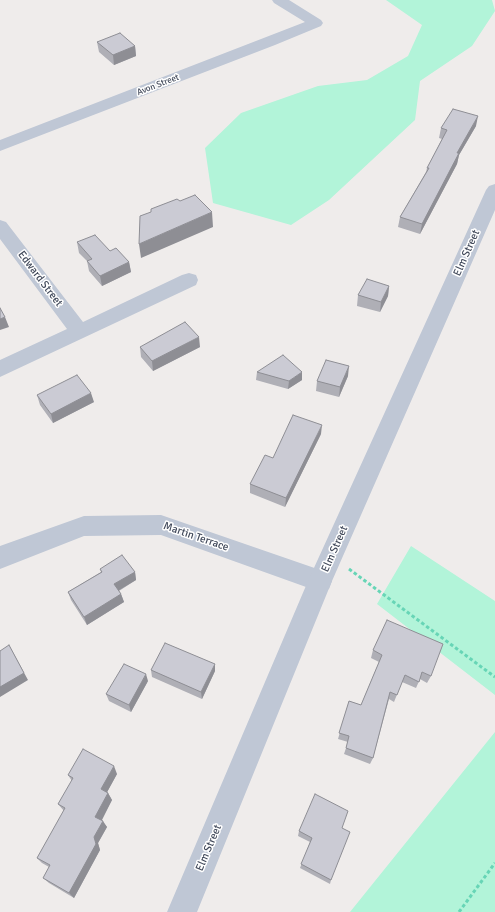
<!DOCTYPE html>
<html>
<head>
<meta charset="utf-8">
<style>
  body { margin:0 }
  canvas { display:block; background:#efeceb }
</style>
</head>
<body>
<canvas width="495" height="912"></canvas>
<script>
const g = document.querySelector('canvas').getContext('2d');
g.lineJoin = 'round';
function fill(path, color) { g.fillStyle = color; g.fill(path, 'evenodd'); }
const toPath = rows => new Path2D(rows.map(r => 'M' + r).join(''));
function stroke(path, color, width, dash) { g.strokeStyle = color; g.lineWidth = width; g.lineCap = dash ? 'butt' : 'round'; g.setLineDash(dash || []); g.stroke(path); }
function label(font, color, halo, rows, align = 'center') {
  g.font = font + ' Signika,sans-serif'; g.lineWidth = 3; g.setLineDash([]); g.textBaseline = 'middle'; g.strokeStyle = halo; g.fillStyle = color; for (const [text, x, y, turn = 0] of rows) {
    g.save(); g.translate(x, y); g.rotate((+turn || 0) * Math.PI / 180); g.textAlign = isNaN(turn) ? turn : align; if (halo) g.strokeText(text, 0, 0); g.fillText(text, 0, 0); g.restore();
  }
}
fill(toPath([
  [386,0,492,0,495,11,472,46,420,81,415,120,329,200,291,225,213,203,205,148,241,113,318,86,367,80,408,56,422,25],
  [411,546,495,601,495,695,377,604],
  [495,732,495,912,350,912]
]), '#b2f4d9');
stroke(toPath([
  [349,569,495,677],
  [459,912,495,863]
]), '#67d5b6', 3, [3.5, 2.5]);
fill(toPath([
  [272,0,289,0,321,20,323,23,321,26,275,45,0,151,0,140,305,22,274,3,272,0],
  [0,220,6,222,83,322,182,275,189,273,196,275,198,280,196,285,0,377,0,360,67,329,0,239,0,220],
  [161,515,329,573,332,581,329,589,320,592,161,535,84,536,0,569,0,546,84,516,161,515]
]), '#bfc7d5');
fill(toPath([
  [495,184,495,210,332,581,197,912,167,912,308,581,486,190,489,186,495,184]
]), '#bfc7d5');
fill(toPath([
  [97,42,135,46,136,56,114,65,99,52],
  [476,126,459,155,457,164,420,234,398,227,400,217,426,172,427,168,442,139,439,138,441,128],
  [77,242,110,251,129,262,131,272,102,286,89,271,87,261,79,253],
  [389,286,388,296,380,312,357,306,358,295],
  [140,347,200,347,153,371,141,357],
  [257,372,302,380,288,389,256,380],
  [348,376,339,397,316,391,317,381],
  [37,395,94,402,53,423,40,405],
  [321,434,285,507,250,493,250,484,273,458],
  [100,569,135,572,136,580,119,591,121,594,124,602,87,625,71,600,68,592,101,572],
  [373,650,431,676,427,683,420,679,416,688,402,682,394,702,389,699,373,758,370,764,344,754,348,742,338,739,349,701,361,705,379,662,371,658],
  [215,664,215,671,202,699,152,677,151,670],
  [148,681,131,712,109,701,106,694],
  [117,774,107,792,108,793,112,800,101,820,107,827,98,843,100,850,74,898,49,883,43,878,49,867,42,863,37,858,64,811,58,804,72,781,68,775],
  [342,828,331,880,330,884,300,868,310,842,298,836,299,831]
]), '#afafb6');
fill(toPath([
  [135,46,136,56,114,65,113,55],
  [478,116,476,126,459,155,457,164,420,234,422,224,457,153],
  [212,212,213,227,141,258,139,244],
  [129,262,131,272,102,286,100,276],
  [389,286,388,296,380,312,381,302],
  [5,317,9,327,0,330,0,319],
  [199,337,200,347,153,371,152,361],
  [349,366,348,376,339,397,340,387],
  [302,372,302,380,288,389,289,381],
  [91,393,94,402,53,423,51,414],
  [322,425,321,434,285,507,286,498],
  [135,572,136,580,116,592,114,584],
  [121,594,124,602,87,625,84,617],
  [9,645,28,680,0,697,0,687],
  [215,664,215,671,202,699,201,692],
  [146,674,148,681,131,712,129,705],
  [114,766,117,774,105,796,101,789],
  [108,793,112,800,100,824,95,817],
  [103,821,107,827,98,843,100,850,74,898,69,893,94,837]
]), '#8e8e94');
const building = toPath([
  [120,33,135,46,113,55,97,42,120,33],
  [453,109,478,116,457,153,459,153,422,224,400,217,429,168,427,168,447,130,441,128,453,109],
  [195,195,212,212,139,244,140,216,151,212,151,209,177,199,180,201,195,195],
  [95,235,110,251,116,248,129,262,100,276,87,261,92,259,77,242,95,235],
  [367,279,389,286,381,302,358,295,367,279],
  [0,308,5,317,0,319,0,308],
  [185,322,199,337,152,361,140,347,185,322],
  [283,355,302,372,289,381,257,372,283,355],
  [326,360,349,366,340,387,317,381,326,360],
  [77,375,91,393,51,414,37,395,77,375],
  [293,415,322,425,286,498,250,484,265,455,273,458,293,415],
  [122,555,135,572,114,584,121,594,84,617,68,592,102,572,100,569,122,555],
  [387,620,443,644,431,676,422,672,419,682,405,675,397,695,390,692,373,758,346,748,349,736,339,733,349,701,361,705,382,655,373,650,387,620],
  [165,643,215,664,201,692,151,670,165,643],
  [9,645,24,673,0,687,0,651,9,645],
  [124,664,146,674,129,705,106,694,124,664],
  [83,749,114,766,101,789,108,793,95,817,103,821,94,837,96,844,69,893,43,878,50,865,37,858,65,808,58,804,73,778,68,775,83,749],
  [315,794,348,811,342,828,350,832,331,880,301,864,312,838,299,831,315,794]
]);
fill(building, '#cbcbd4');
stroke(building, '#8e8e94', 1);
label('9px', '#424a5b', '#fff', [
  ["Avon Street",158,85,-21]
]);
label('11px', '#424a5b', '#fff', [
  ["Elm Street",467,253,-66],
  ["Edward Street",40,279,53],
  ["Martin Terrace",196,537,19],
  ["Elm Street",335,549,-66],
  ["Elm Street",209,848,-67]
]);
</script>
</body>
</html>
